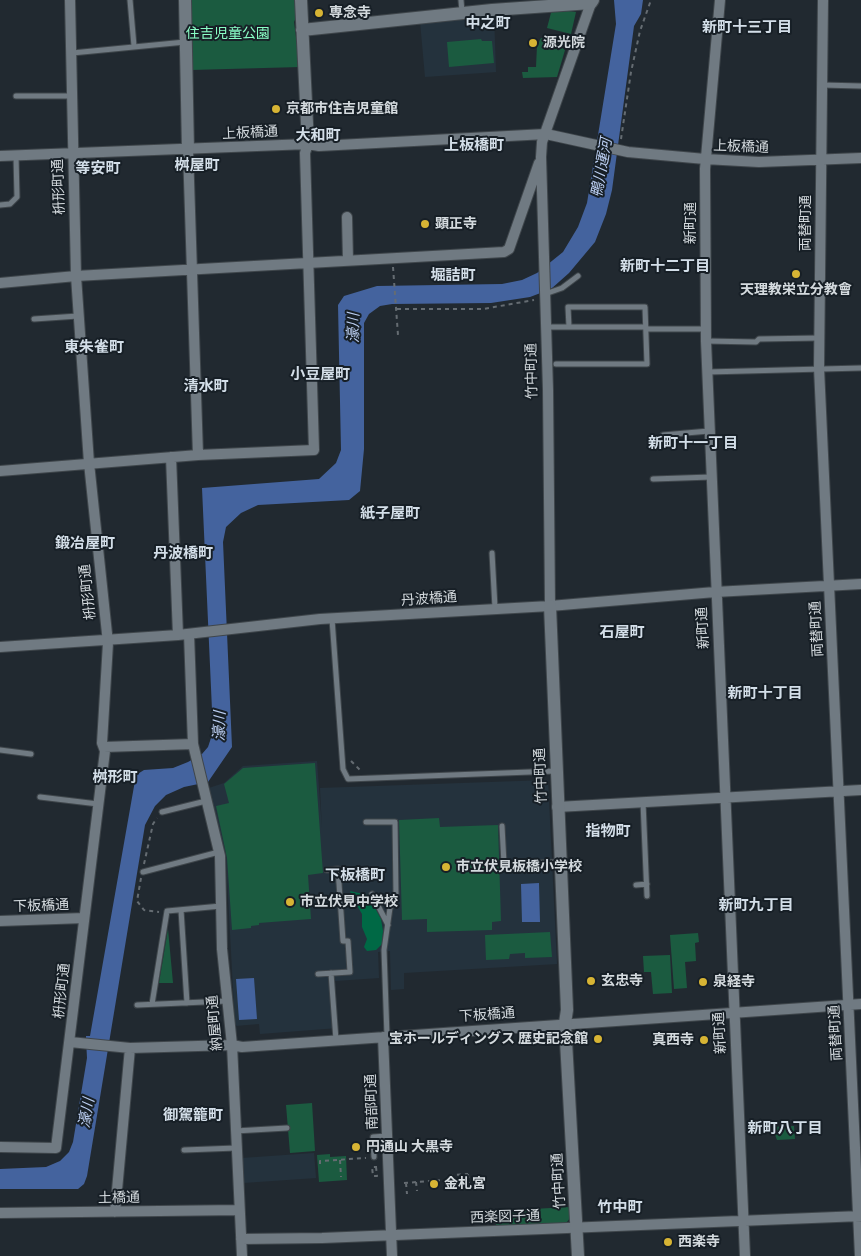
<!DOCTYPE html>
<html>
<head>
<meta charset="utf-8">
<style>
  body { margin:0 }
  canvas { display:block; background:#212930 }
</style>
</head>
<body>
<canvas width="861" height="1256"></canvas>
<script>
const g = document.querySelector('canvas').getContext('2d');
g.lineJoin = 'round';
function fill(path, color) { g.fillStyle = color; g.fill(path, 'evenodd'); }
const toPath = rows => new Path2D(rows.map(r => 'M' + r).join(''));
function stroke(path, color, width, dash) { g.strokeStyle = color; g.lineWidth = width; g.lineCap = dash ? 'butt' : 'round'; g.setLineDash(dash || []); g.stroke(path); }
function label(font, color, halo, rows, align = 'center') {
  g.font = font + ' Rubik,"Noto Sans JP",sans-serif'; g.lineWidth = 4; g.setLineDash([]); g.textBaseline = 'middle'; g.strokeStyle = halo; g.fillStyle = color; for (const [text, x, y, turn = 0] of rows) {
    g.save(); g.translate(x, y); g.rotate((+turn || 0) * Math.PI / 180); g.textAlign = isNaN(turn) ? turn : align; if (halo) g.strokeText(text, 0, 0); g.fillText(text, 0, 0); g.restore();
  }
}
fill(toPath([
  [494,15,496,72,425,77,420,21],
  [317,761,322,829,320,788,548,780,557,964,404,973,404,989,391,990,390,951,378,952,379,978,335,981,338,1028,260,1034,259,1024,235,1026,226,858,209,788,224,783,243,766],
  [314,1153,316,1178,243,1183,242,1158]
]), '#24323d');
fill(toPath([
  [189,0,296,0,297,15,294,22,300,67,191,70],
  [552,9,576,12,571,34,547,28],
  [541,38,563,45,562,48,565,50,557,77,523,78,522,72,528,72,528,67,536,67,537,46],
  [481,39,482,41,492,41,494,63,449,67,447,42],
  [315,763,323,873,308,875,311,919,259,923,259,925,251,926,251,928,232,930,227,858,216,806,229,803,224,784,243,768],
  [439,818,440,827,498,825,501,921,492,922,492,930,427,932,427,919,402,920,399,820],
  [168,929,173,983,159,983],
  [550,932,552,957,525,958,525,953,510,954,509,959,486,960,485,935],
  [698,933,699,942,695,943,696,961,685,962,687,988,674,989,670,935],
  [670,955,672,993,653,994,651,972,644,972,643,956],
  [312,1103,315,1151,290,1153,286,1105],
  [794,1126,795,1139,777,1140,772,1127],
  [330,1154,330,1157,346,1156,347,1180,319,1182,317,1155],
  [570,1207,571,1217,566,1223,496,1226,495,1211]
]), '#1b5b40');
fill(toPath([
  [350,891,368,895,381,919,383,931,382,944,376,950,367,951,364,947,367,939,362,927,362,914,353,899]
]), '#006945');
fill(toPath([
  [614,0,643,0,641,14,634,26,612,190,606,214,595,242,569,273,551,289,530,297,491,303,392,304,380,306,369,314,364,323,364,449,360,491,349,500,258,505,241,513,226,527,223,542,232,747,208,782,184,787,166,795,155,806,145,825,87,1176,84,1184,78,1189,0,1189,0,1169,46,1167,60,1161,69,1152,73,1142,87,1058,86,1039,86,1036,90,1036,136,775,144,770,173,768,188,762,202,754,208,747,213,732,202,488,319,479,336,463,341,450,338,305,344,296,377,286,502,284,522,280,537,273,563,252,578,227,587,203,616,24],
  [539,883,540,922,522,922,521,884],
  [254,978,257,1019,239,1020,236,979]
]), '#44639e');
const service = toPath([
  [130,0,134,46],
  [461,0,462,12],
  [72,53,185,42],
  [822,85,861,86],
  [16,96,72,96],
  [0,205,10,204,17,197,16,156],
  [545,294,562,288,578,276],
  [34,319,78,316],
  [546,327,646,327],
  [646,329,705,329],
  [706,341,756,342,759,339,819,338],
  [556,364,647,364,645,307,568,307,569,327],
  [707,372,861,368],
  [663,435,709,431],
  [653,479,711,477],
  [492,553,495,608],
  [332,619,343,769,348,779,556,771],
  [0,750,31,754],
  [40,797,98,804],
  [643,802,647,896],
  [162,812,206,801],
  [366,822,395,822,396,895,390,908,384,950,387,1036],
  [502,826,504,864,560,862],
  [143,872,219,852],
  [636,885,647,884],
  [372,894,388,925],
  [181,910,187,1003],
  [331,973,336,1040],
  [318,974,350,972,348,941,343,941,338,869,327,870],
  [152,1004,167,911,221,906],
  [137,1005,227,1001],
  [235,1131,287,1128],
  [184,1150,236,1148],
  [374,1157,373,1137,387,1136]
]);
const minor = toPath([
  [720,0,705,169,706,341,745,1256],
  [823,0,819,368,860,1256],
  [188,150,198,455],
  [0,156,308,144,319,146,546,134,628,152,705,159,759,162,861,158],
  [347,217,348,260],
  [0,283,76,276,504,252,509,249,539,163],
  [171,457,178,635],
  [0,471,198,455,314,450,305,153,308,144],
  [550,606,548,390,541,157,542,142,591,3],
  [189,634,193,744,220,856,222,949,232,1045,242,1256],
  [0,647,178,635,320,619,550,606,715,592,861,584],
  [104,747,193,744],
  [557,807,861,790],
  [0,921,84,918],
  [383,1037,392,1256],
  [70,1042,130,1048,232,1045,242,1047,861,1004],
  [0,1147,56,1148,105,751,102,743,108,643,89,463,76,276,70,0],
  [115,1212,130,1048],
  [0,1213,239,1210],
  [241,1239,322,1238,861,1216]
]);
const tertiary = toPath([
  [185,0,188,150],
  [301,0,308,144],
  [302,30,492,10,591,3,593,0],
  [550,606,567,1010,565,1023,578,1256]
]);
stroke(service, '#3f464b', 7);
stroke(minor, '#3f464b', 12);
stroke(tertiary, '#3f464b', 14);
stroke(toPath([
  [621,139,631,72,640,31,651,0],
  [393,267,398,335],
  [397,309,483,309,534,300],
  [351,761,360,770],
  [534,764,544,755],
  [144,864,153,824,157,818],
  [141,878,137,901,144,910,159,912],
  [340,1160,341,1177],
  [320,1164,320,1161,366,1158],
  [376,1167,377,1176,373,1176,372,1167,377,1167],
  [468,1174,469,1186,451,1187,451,1175,468,1174],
  [416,1182,417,1191],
  [404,1183,443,1180],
  [406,1183,407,1194]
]), '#656c72', 2, [4, 4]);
stroke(service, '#707a82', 5);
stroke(minor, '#707a82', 10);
stroke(tertiary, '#707a82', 12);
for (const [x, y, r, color] of [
  [319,13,5,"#d7b434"],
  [533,43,5,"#d7b434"],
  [276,109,5,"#d7b434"],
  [425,224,5,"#d7b434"],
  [796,274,5,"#d7b434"],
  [446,867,5,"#d7b434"],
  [290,902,5,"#d7b434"],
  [591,981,5,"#d7b434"],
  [703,982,5,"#d7b434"],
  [598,1039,5,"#d7b434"],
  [704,1040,5,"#d7b434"],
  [356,1147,5,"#d7b434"],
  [434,1184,5,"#d7b434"],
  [668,1242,5,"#d7b434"]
]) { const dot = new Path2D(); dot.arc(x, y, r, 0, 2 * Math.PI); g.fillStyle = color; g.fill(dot); stroke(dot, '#171f26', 2); }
label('bold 14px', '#d4dade', '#171f26', [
  ["専念寺",329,13],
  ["源光院",543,43],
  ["京都市住吉児童館",286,109],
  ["顕正寺",435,224],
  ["天理教栄立分教會",796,290,"center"],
  ["市立伏見板橋小学校",456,867],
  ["市立伏見中学校",300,902],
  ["玄忠寺",601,981],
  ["泉経寺",713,982],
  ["宝ホールディングス 歴史記念館",588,1039,"right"],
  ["真西寺",694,1040,"right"],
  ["円通山 大黒寺",366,1147],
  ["金札宮",444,1184],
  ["西楽寺",678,1242]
], 'left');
label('14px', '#8afec6', '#171f26', [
  ["住吉児童公園",228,34]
]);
label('14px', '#d4dade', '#171f26', [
  ["上板橋通",250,133,-3],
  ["上板橋通",741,147,2],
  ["枡形町通",59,187,-92],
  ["新町通",691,223,-90],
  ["両替町通",806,223,-90],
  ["竹中町通",532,371,-91],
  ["枡形町通",88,592,-96],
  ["丹波橋通",429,599,-4],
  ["新町通",703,628,-93],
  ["両替町通",817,629,-93],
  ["竹中町通",541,776,-92],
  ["下板橋通",41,906,-2],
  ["枡形町通",62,991,-84],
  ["下板橋通",487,1015,-4],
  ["納屋町通",215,1023,-95],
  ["新町通",720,1033,-93],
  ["両替町通",836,1033,-93],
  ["南部町通",372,1102,-92],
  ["竹中町通",559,1181,-93],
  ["土橋通",119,1198,-1],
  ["西楽図子通",505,1217,-2]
]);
label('bold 15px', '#d3dee8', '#171f26', [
  ["中之町",488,24],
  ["新町十三丁目",747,28],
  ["大和町",318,136],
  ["上板橋町",474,146],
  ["桝屋町",197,166],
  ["等安町",98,169],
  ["新町十二丁目",665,267],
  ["堀詰町",453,276],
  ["東朱雀町",94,348],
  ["小豆屋町",320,375],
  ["清水町",206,387],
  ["新町十一丁目",693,444],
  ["紙子屋町",390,514],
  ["鍛冶屋町",85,544],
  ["丹波橋町",183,554],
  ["石屋町",622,633],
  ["新町十丁目",765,694],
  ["桝形町",115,778],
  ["指物町",608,832],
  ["下板橋町",355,876],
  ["新町九丁目",756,906],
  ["御駕籠町",193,1116],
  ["新町八丁目",785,1129],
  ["竹中町",620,1208]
]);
label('italic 15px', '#bbcef1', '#171f26', [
  ["鴨川運河",602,168,-80],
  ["濠川",354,328,-89],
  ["濠川",220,726,-88],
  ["濠川",87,1113,-80]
]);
</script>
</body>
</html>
